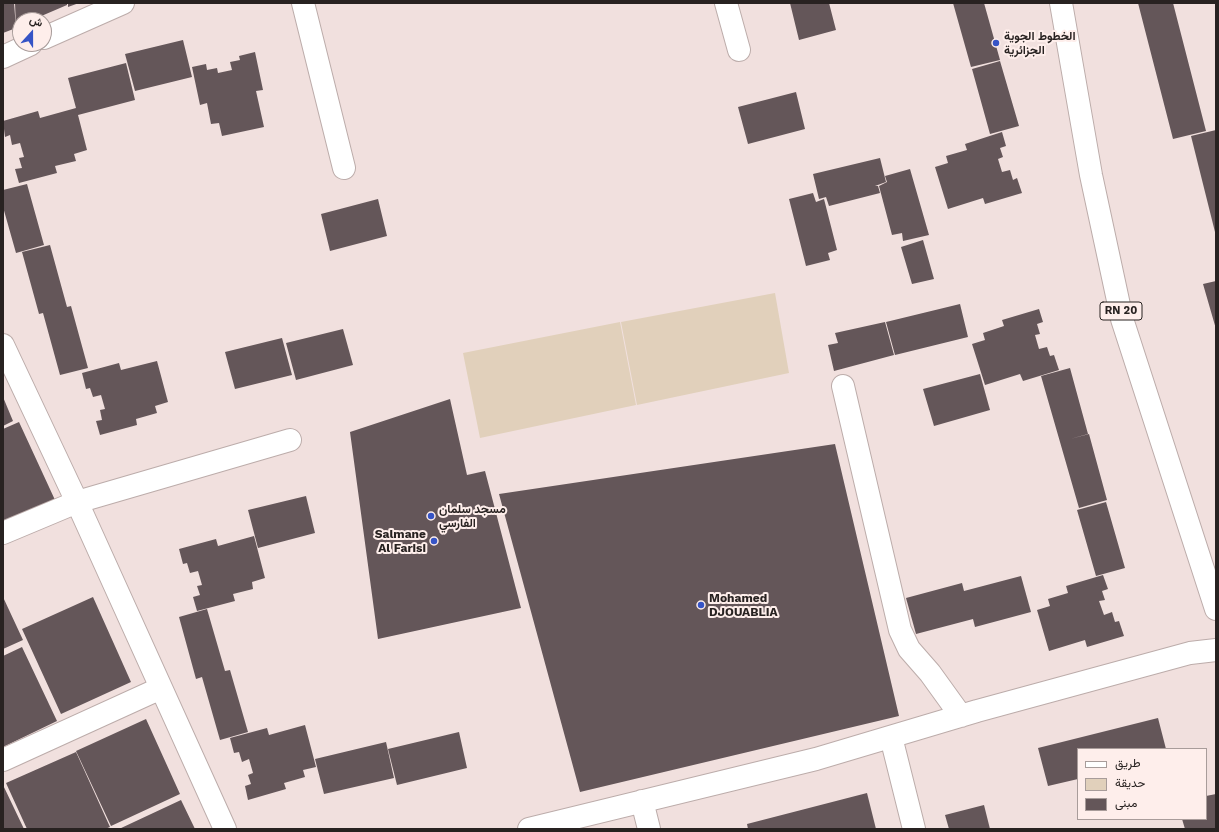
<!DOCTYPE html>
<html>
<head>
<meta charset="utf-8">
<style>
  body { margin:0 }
  #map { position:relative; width:1219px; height:832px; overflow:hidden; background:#f1e0de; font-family:"Work Sans",Vazirmatn,sans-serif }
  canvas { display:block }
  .frame { position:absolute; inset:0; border:4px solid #282221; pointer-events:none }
  .legend { position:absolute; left:1077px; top:748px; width:130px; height:72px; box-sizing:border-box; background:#feeeeb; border:1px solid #a89c9a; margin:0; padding:5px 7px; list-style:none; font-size:12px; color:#282221 }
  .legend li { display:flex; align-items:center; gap:8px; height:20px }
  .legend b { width:20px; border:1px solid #a89c9a }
  .north { position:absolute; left:12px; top:12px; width:40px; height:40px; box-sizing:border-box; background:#feeeeb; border:1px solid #a89c9a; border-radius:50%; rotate:21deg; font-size:11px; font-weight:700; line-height:16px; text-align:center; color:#282221 }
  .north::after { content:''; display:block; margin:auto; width:14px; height:18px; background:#3654c6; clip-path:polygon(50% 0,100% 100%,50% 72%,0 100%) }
</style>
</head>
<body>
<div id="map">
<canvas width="1219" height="832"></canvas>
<div class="frame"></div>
<ul class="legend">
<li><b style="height:5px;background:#fff"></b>طريق</li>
<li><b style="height:11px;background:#e1d0bb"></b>حديقة</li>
<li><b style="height:11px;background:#645659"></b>مبنى</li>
</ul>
<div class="north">ش</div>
</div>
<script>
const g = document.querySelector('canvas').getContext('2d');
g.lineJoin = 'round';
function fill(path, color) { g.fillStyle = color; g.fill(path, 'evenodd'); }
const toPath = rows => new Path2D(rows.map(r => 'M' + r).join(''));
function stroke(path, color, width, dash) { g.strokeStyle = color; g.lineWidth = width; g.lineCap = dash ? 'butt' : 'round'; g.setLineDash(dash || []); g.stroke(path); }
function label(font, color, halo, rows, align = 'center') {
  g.font = font + ' "Work Sans",Vazirmatn,sans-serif'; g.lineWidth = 4; g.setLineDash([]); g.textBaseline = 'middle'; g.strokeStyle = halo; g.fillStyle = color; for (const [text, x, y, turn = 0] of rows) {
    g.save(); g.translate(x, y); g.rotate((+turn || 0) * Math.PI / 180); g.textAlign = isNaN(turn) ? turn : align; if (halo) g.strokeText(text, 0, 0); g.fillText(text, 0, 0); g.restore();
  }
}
fill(toPath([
  [775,293,789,373,637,405,621,322],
  [620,322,636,405,480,438,463,353]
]), '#e1d0bb');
fill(toPath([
  [3,3,14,3,16,28,3,33],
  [15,3,67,3,67,5,32,20,20,20,20,25,16,27],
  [68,3,79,3,68,7],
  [790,3,829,3,836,30,799,40],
  [953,3,984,3,1000,60,971,67],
  [1138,3,1173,3,1206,131,1173,139],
  [183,40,192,77,135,91,125,54],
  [255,52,263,90,256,91,264,127,222,136,219,123,211,124,207,103,200,105,192,67,206,64,207,70,217,68,218,73,232,70,230,62,240,60,239,56],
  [1000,61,1019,126,990,134,972,69],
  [126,63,135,100,78,115,87,150,74,154,76,161,55,166,57,173,19,183,15,169,22,168,19,158,24,157,20,143,12,145,10,135,5,137,3,121,38,111,40,118,76,108,68,78],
  [796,92,805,129,748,144,738,107],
  [1216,130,1216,231,1215,232,1191,136],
  [1002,132,1006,146,1000,148,1003,157,998,159,1002,172,1010,170,1013,180,1017,178,1022,193,985,204,983,198,948,209,935,167,948,163,946,156,967,150,965,144],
  [880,158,886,182,875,186,878,186,880,193,829,206,826,197,819,199,813,174],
  [910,169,929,235,903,241,902,233,892,235,879,186,887,182,885,176],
  [27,184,44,245,16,253,3,207,3,190],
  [813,193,816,202,824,199,837,250,828,253,830,260,806,266,789,199],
  [378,199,387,236,330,251,321,214],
  [923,240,934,279,912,284,901,247],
  [50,245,67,307,71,306,88,368,60,375,43,313,39,314,22,252],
  [1216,281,1216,329,1203,284],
  [960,304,968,337,895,355,886,322],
  [1039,309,1043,322,1037,324,1040,334,1035,335,1039,349,1047,347,1050,356,1054,355,1059,370,1023,381,1020,374,985,385,972,344,985,340,983,333,1004,326,1002,320],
  [885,322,894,355,834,371,828,345,838,343,835,333],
  [343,329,353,365,296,380,286,343],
  [282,338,292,375,235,389,225,352],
  [157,361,168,402,155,406,157,413,136,419,137,425,100,435,96,421,102,420,100,410,105,409,101,395,93,397,90,388,86,389,82,373,119,363,121,370],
  [1070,368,1088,434,1070,439,1089,434,1107,500,1079,508,1041,376],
  [980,374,990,410,934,426,923,389],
  [3,397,13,421,3,426],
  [450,399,467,475,485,471,521,608,378,639,350,432],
  [19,422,55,500,3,523,3,429],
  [835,444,899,716,580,792,499,494],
  [306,496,315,533,258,548,248,510],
  [1106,502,1125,568,1096,576,1077,510],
  [254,536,265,578,252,582,253,589,233,594,235,601,197,611,193,597,200,595,197,586,202,585,198,571,190,573,187,563,183,564,179,549,216,539,218,546],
  [1103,575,1108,589,1102,591,1105,600,1099,601,1104,615,1112,612,1115,622,1119,621,1124,636,1087,647,1085,640,1049,651,1037,610,1050,606,1048,599,1068,593,1066,586],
  [1021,576,1031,612,975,627,973,619,916,634,906,598,962,583,964,591],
  [3,597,23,640,3,649],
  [93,597,131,682,61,714,22,629],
  [207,609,225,671,230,670,248,732,220,740,202,677,196,679,179,617],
  [22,647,57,721,3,747,3,656],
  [1158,718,1166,749,1078,749,1078,779,1048,786,1038,748],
  [146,719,180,794,111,826,76,751],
  [305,725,316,767,303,770,305,777,284,783,286,789,248,800,245,786,251,784,248,775,253,773,249,759,242,762,239,752,234,753,230,738,267,728,269,735],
  [459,732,467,768,397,785,388,749],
  [386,742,394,778,324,794,315,759],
  [76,752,110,827,105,829,27,829,6,783],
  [3,785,24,829,3,829],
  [867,793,876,829,748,829,747,824],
  [1216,794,1216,829,1185,829,1182,819,1206,819,1206,796],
  [181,800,195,829,119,829],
  [984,805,990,829,949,829,945,815]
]), '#645659');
const minor = toPath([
  [303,3,344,168],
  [726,3,739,50],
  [44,38,123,3],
  [3,57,31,44],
  [3,345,77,502,225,829],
  [843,386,900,630,909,649,930,673,961,716],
  [3,533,77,502,290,440],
  [891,737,914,829],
  [3,760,161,688],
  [642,801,649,829],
  [529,829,816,759,977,711,1190,653,1216,650]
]);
const major = toPath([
  [1061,3,1091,175,1122,319,1216,609]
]);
stroke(minor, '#bcacaa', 24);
stroke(major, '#bcacaa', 24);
stroke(minor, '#fff', 22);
stroke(major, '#fff', 22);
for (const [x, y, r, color] of [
  [996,43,4,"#3654c6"],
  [431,516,4,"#3654c6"],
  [434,541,4,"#3654c6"],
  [701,605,4,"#3654c6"]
]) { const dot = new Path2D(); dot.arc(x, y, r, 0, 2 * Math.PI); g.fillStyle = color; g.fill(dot); stroke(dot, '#feeeeb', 1.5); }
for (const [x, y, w] of [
  [1121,311,42]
]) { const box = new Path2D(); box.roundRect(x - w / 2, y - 9, w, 18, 3); g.fillStyle = '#feeeeb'; g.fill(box); stroke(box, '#282221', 1); }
label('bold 11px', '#282221', null, [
  ["RN 20",1121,311]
]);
label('bold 12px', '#282221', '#feeeeb', [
  ["الخطوط الجوية",1004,36],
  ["الجزائرية",1004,50],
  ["مسجد سلمان",439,509],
  ["الفارسي",439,523],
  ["Salmane",426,534,"right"],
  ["Al Farisi",426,548,"right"],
  ["Mohamed",709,598],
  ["DJOUABLIA",709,612]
], 'left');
</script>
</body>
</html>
